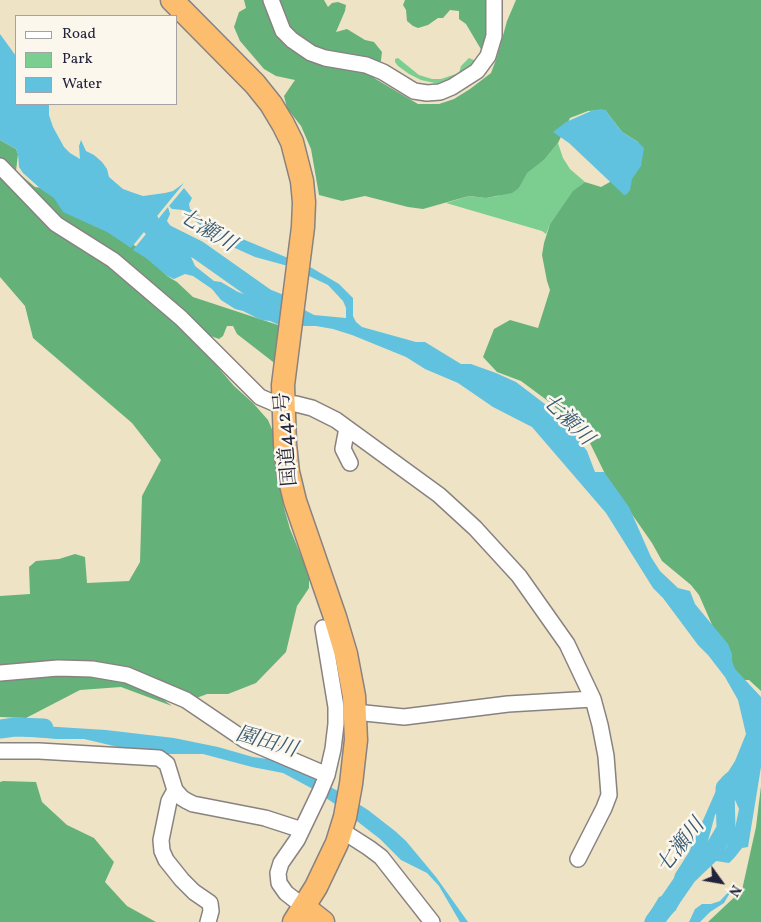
<!DOCTYPE html>
<html>
<head>
<meta charset="utf-8">
<style>
  body { margin:0 }
  #map { position:relative; width:761px; height:922px; overflow:hidden; background:#efe3c5; font-family:Vollkorn,serif }
  canvas { display:block }
  .legend { position:absolute; left:15px; top:15px; width:162px; height:90px; box-sizing:border-box; background:#fbf7ec; border:1px solid #a4a2a5; margin:0; padding:6px 9px; list-style:none; font-size:15px; color:#22223b }
  .legend li { display:flex; align-items:center; gap:10px; height:25px }
  .legend b { width:25px; border:1px solid #a4a2a5 }
  .north { position:absolute; left:696px; top:857px; width:50px; height:50px; -webkit-text-stroke:4px #fbf7ec; paint-order:stroke; rotate:122deg; font-size:14px; font-weight:700; line-height:20px; text-align:center; color:#22223b }
  .north::after { content:''; display:block; margin:auto; width:18px; height:22px; background:#22223b; clip-path:polygon(50% 0,100% 100%,50% 72%,0 100%) }
</style>
</head>
<body>
<div id="map">
<canvas width="761" height="922"></canvas>
<ul class="legend">
<li><b style="height:6px;background:#fff"></b>Road</li>
<li><b style="height:14px;background:#7cce90"></b>Park</li>
<li><b style="height:14px;background:#61c2df"></b>Water</li>
</ul>
<div class="north">N</div>
</div>
<script>
const g = document.querySelector('canvas').getContext('2d');
g.lineJoin = 'round';
function fill(path, color) { g.fillStyle = color; g.fill(path, 'evenodd'); }
const toPath = rows => new Path2D(rows.map(r => 'M' + r).join(''));
function stroke(path, color, width, dash) { g.strokeStyle = color; g.lineWidth = width; g.lineCap = dash ? 'butt' : 'round'; g.setLineDash(dash || []); g.stroke(path); }
function label(font, color, halo, rows, align = 'center') {
  g.font = font + ' Vollkorn,"Noto Serif JP",serif'; g.lineWidth = 5; g.setLineDash([]); g.textBaseline = 'middle'; g.strokeStyle = halo; g.fillStyle = color; for (const [text, x, y, turn = 0] of rows) {
    g.save(); g.translate(x, y); g.rotate((+turn || 0) * Math.PI / 180); g.textAlign = isNaN(turn) ? turn : align; if (halo) g.strokeText(text, 0, 0); g.fillText(text, 0, 0); g.restore();
  }
}
fill(toPath([
  [398,58,419,75,432,79,441,79,459,73,461,66,469,58,476,61,477,68,439,84,421,80,409,74,398,66,395,62,395,59],
  [558,143,563,158,570,169,585,182,573,192,550,224,546,234,542,231,446,203,469,196,486,198,498,196,519,188,526,173,544,160]
]), '#7cce90');
fill(toPath([
  [244,0,324,0,328,7,332,3,338,2,346,5,345,11,336,32,347,29,365,40,374,42,382,52,380,68,374,78,418,104,439,104,454,99,470,89,491,73,497,57,507,21,516,0,761,0,761,691,749,680,743,680,734,675,699,595,691,585,662,561,652,543,608,480,588,439,552,404,521,381,497,372,483,357,494,329,510,320,538,328,550,290,547,281,542,255,544,243,550,224,573,191,585,182,601,187,633,169,638,142,622,132,605,110,588,111,570,118,558,143,544,160,527,173,519,188,512,193,486,198,469,196,423,209,408,207,365,196,342,201,319,195,311,149,301,126,287,108,284,96,295,80,276,76,264,69,240,41,234,27,239,12,246,8],
  [405,0,491,0,493,30,482,51,466,24,459,19,459,11,450,10,443,18,438,18,428,25,418,28,413,26,407,21,406,10,403,5],
  [0,140,16,149,18,154,16,171,35,187,51,189,144,252,167,276,177,282,193,297,281,326,277,365,237,334,233,326,227,326,223,336,219,339,205,334,211,359,234,386,253,403,268,420,277,441,283,504,290,529,309,575,309,588,297,606,286,652,256,683,228,694,207,694,194,699,149,689,172,706,121,687,80,690,26,718,0,717,0,596,30,594,29,567,36,561,59,559,75,554,85,557,87,583,129,581,140,562,142,496,161,460,132,423,33,338,25,306,0,277],
  [3,781,36,782,42,802,67,825,94,838,114,862,105,882,127,906,156,922,0,922,0,782],
  [761,786,761,922,708,922,742,890,756,827]
]), '#65b17a');
fill(toPath([
  [0,34,16,56,16,104,49,104,49,115,53,127,64,147,70,153,80,159,79,146,81,140,86,151,94,155,102,162,107,169,109,177,123,189,134,193,143,196,165,193,173,191,184,183,131,248,107,232,63,212,54,198,42,190,23,173,19,167,18,154,16,149,0,140],
  [601,109,605,110,622,132,638,142,644,148,641,166,632,179,630,190,627,194,624,195,569,143,553,132,566,122,591,111],
  [184,188,192,198,189,204,190,209,216,228,312,268,339,284,353,298,353,316,356,322,362,327,416,342,425,342,461,364,471,364,496,373,516,382,562,417,587,451,595,472,604,472,629,507,651,557,660,571,678,588,690,591,695,604,728,644,732,654,732,661,735,669,761,697,761,767,748,847,742,848,735,857,729,863,716,861,716,856,726,848,735,828,739,809,735,800,724,802,715,815,705,852,696,871,682,892,680,902,676,910,664,922,644,922,659,897,668,894,671,890,675,874,689,852,722,777,728,772,735,761,746,734,738,700,725,677,708,655,698,645,663,598,653,588,606,513,532,427,493,407,458,383,425,369,406,357,352,335,333,329,316,326,281,326,270,321,261,320,243,311,235,309,221,300,212,289,193,276,185,274,174,279,167,276,146,258,133,250,168,207,170,214,167,221,172,228,171,230,175,233,186,235,191,244,191,257,195,266,214,281,221,282,238,292,257,298,267,296,277,300,288,301,314,315,346,318,346,308,343,301,328,285,288,266,255,257,217,240,183,210,172,209,169,206],
  [42,726,106,730,174,738,218,747,253,757,268,759,307,775,338,791,368,810,395,831,406,841,436,877,468,922,460,922,439,886,427,873,401,860,380,839,335,804,311,788,283,773,252,767,203,754,166,754,118,747,84,739,56,739,0,734,0,728],
  [734,886,724,903,710,912,700,922,689,922,695,909,702,904,711,904,720,901]
]), '#61c2df');
stroke(toPath([
  [134,209,145,212,152,227,198,250,266,298,286,306],
  [0,729,15,727,44,728],
  [654,922,669,902,687,876,713,851,726,829,725,788,733,780]
]), '#61c2df', 19);
const minor = toPath([
  [271,0,283,31,292,40,311,53,325,58,366,65,383,72,414,91,427,93,440,92,452,87,477,71,488,56,494,36,494,0],
  [0,166,56,224,113,260,181,318,260,397,274,403,296,404,312,408,336,420,439,495,475,528,519,576,567,644,593,699,600,725,606,756,609,795,604,808,578,859],
  [347,428,343,449,350,463],
  [0,673,58,668,92,669,127,675,186,700,245,740,327,775],
  [355,712,404,717,508,704,593,699],
  [0,751,39,751,159,758,167,764,175,790,182,798,187,801,193,804,265,818,302,830],
  [175,790,169,801,161,840,162,851,166,860,182,880,194,892,210,903,211,911,208,922],
  [341,830,369,848,381,857,432,922],
  [304,907,286,893,279,883,278,873,281,863,297,840,320,792,327,775,333,749,336,724,336,707,323,628]
]);
const highway = toPath([
  [172,0,255,84,271,104,283,124,292,142,302,181,304,202,303,227,283,385,285,444,288,472,295,501,335,617,346,654,354,696,356,740,351,784,345,817,337,843,316,887,294,922],
  [304,907,323,922]
]);
stroke(minor, '#888280', 18);
stroke(highway, '#888280', 25);
stroke(minor, '#fff', 15);
stroke(highway, '#fcbd6f', 22);
label('20px', '#22223b', '#fbf7ec', [
  ["国道442号",288,439,-95]
]);
label('italic 21px', '#385a74', '#fbf7ec', [
  ["七瀬川",206,232,31],
  ["七瀬川",566,421,45],
  ["園田川",266,744,16],
  ["七瀬川",682,847,-51]
]);
</script>
</body>
</html>
